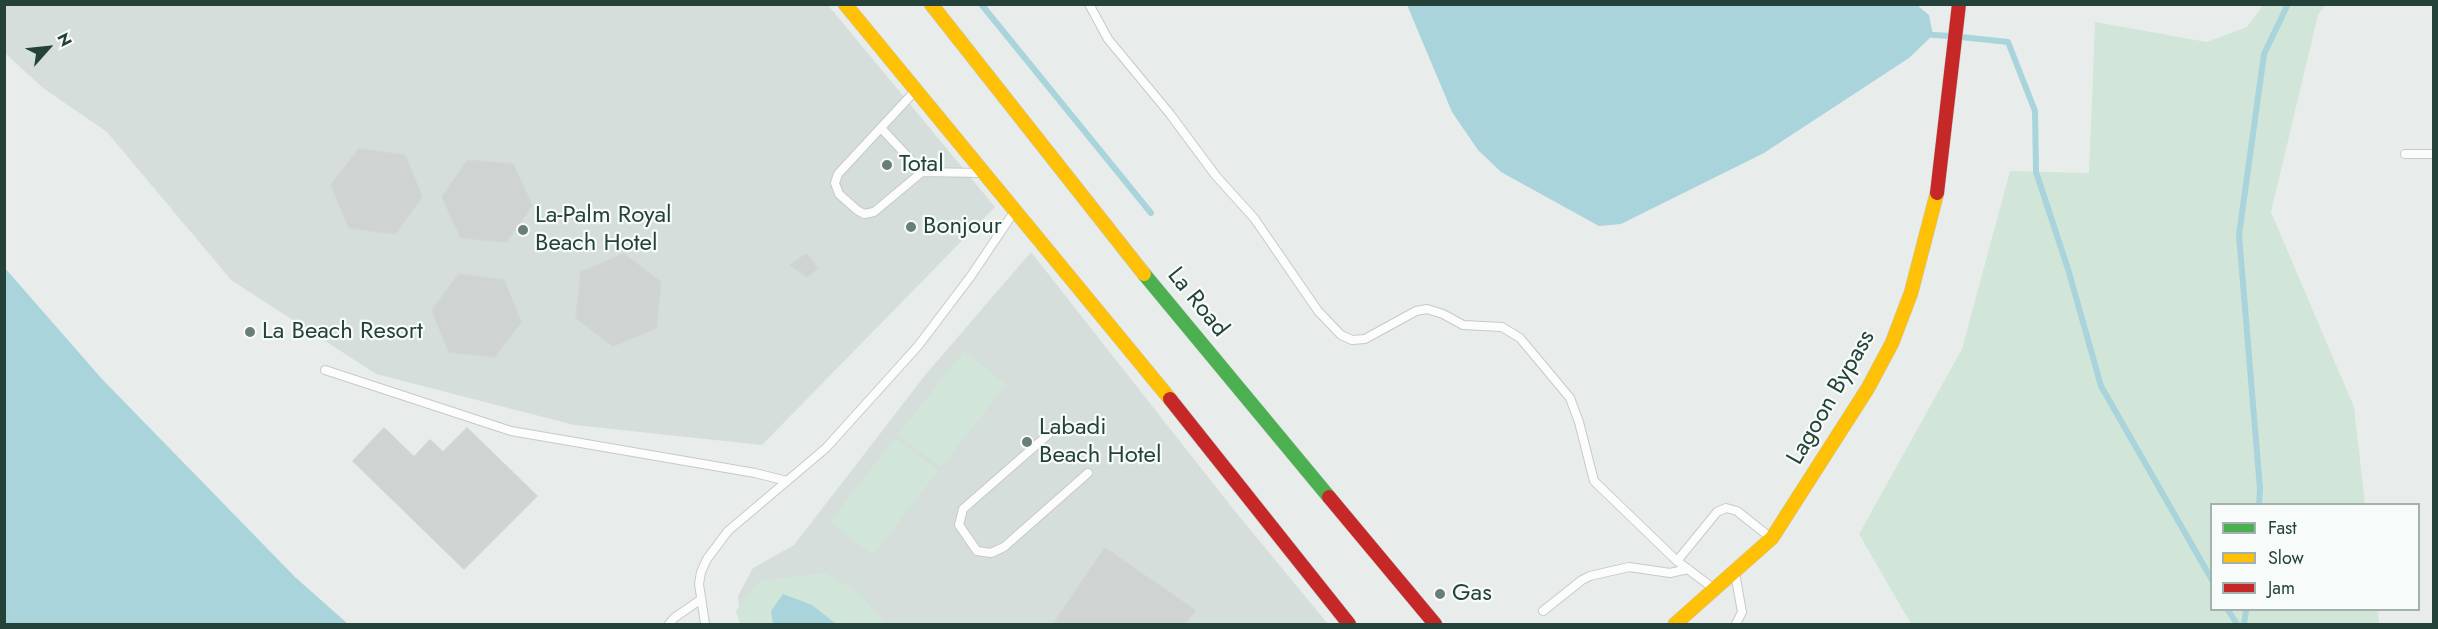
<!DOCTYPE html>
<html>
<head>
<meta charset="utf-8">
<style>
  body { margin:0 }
  #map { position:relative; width:2438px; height:629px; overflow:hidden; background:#e8edeb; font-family:Jost,sans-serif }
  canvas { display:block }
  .frame { position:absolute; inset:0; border:6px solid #24423a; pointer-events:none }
  .legend { position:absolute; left:2210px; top:503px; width:210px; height:108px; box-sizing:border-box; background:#f7fbf9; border:2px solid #a3b1ad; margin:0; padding:8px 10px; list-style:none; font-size:18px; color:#24423a }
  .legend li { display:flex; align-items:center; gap:12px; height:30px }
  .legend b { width:30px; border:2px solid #a3b1ad }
  .north { position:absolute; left:18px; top:18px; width:60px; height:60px; -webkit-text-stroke:4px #f7fbf9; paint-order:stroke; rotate:63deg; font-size:16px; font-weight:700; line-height:24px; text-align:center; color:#24423a }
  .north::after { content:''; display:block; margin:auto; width:21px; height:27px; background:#24423a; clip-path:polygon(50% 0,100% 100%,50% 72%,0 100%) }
</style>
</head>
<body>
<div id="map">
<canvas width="2438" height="629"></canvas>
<div class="frame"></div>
<ul class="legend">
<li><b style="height:8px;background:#4caf50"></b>Fast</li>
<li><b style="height:8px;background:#ffc107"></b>Slow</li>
<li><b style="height:8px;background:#c62828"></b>Jam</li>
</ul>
<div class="north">N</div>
</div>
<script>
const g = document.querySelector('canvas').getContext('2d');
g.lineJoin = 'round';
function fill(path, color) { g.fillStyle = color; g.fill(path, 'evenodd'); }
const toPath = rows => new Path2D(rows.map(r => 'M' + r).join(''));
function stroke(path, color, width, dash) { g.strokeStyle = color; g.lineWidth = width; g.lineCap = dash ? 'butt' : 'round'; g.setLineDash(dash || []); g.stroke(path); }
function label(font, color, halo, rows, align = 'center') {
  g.font = font + ' Jost,sans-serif'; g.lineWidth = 4.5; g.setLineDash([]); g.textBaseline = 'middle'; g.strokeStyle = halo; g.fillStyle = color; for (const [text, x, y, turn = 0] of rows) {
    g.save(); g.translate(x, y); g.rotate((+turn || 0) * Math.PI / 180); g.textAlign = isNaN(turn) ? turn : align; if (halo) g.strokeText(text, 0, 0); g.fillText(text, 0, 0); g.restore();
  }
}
fill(toPath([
  [4,5,828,5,995,207,762,445,574,425,376,374,231,280,107,132,43,88,5,53],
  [1031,252,1234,510,1328,624,741,624,738,596,753,568,794,545,926,374]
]), '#d6dedb');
fill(toPath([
  [2264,4,2325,5,2318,15,2271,212,2354,407,2365,504,2212,504,2212,610,2378,610,2379,624,1911,624,1859,534,1962,349,2010,171,2089,173,2095,22,2207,42,2247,27],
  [964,351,1006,385,941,467,898,435],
  [895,438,938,471,873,555,830,522],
  [826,573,859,593,885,624,740,624,736,611,759,581]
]), '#d1e6d8');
fill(toPath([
  [1407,5,1917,5,1929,15,1933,35,1909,58,1764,153,1621,224,1599,226,1501,172,1478,150,1452,112],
  [4,267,102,379,295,577,348,624,5,624],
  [783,594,812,605,836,624,773,624,771,611]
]), '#a9d4db');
stroke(toPath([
  [981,4,1151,213],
  [1933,35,1951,36],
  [1961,37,2008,42,2035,111,2036,172,2068,269,2101,386,2212,580],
  [2259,504,2260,489,2239,235,2264,54,2288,4],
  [2228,610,2237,624],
  [2244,624,2246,610]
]), '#a9d4db', 6);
const building = toPath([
  [359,149,405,155,422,197,395,234,349,228,331,185,359,149],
  [468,160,513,164,532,205,506,242,461,238,442,197,468,160],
  [624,254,661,282,656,328,613,346,576,318,581,272,624,254],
  [806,254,818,268,807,277,790,265,806,254],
  [459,274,504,280,521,322,494,357,449,352,432,310,459,274],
  [384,428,414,457,430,440,443,452,467,428,537,496,464,569,353,461,384,428],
  [1105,548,1195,610,1185,624,1053,624,1105,548]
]);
fill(building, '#cfd4d2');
stroke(building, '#d1d6d4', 1.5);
const lane = toPath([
  [1089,4,1108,39,1170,114,1216,176,1254,218,1318,311,1341,335,1352,340,1365,339,1416,311,1427,309,1443,314,1463,325,1502,327,1520,338,1570,398,1579,422,1594,481,1677,561,1713,588],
  [915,91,838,174,835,183,839,194,857,210,864,214,874,212,922,172,980,173],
  [881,128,922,172],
  [2405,154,2434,154],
  [325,370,511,431,755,473,787,481],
  [1050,433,963,509,959,525,977,551,991,553,1004,547,1088,473],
  [1677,561,1717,512,1726,508,1737,511,1771,538],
  [1735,573,1742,612,1736,624],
  [1543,611,1582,580,1590,576,1629,567,1670,573,1688,569],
  [669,624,674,618,700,600],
  [705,624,699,584,701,572,707,559,728,531,826,448,918,346,971,276,1014,212]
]);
const fast = toPath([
  [1144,274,1329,497]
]);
const slow = toPath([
  [845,4,1170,399],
  [931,4,1144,274],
  [1675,624,1772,538,1868,388,1892,343,1911,293,1937,193]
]);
const jam = toPath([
  [1937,193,1959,4],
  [1170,399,1349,624],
  [1329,497,1435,624]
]);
stroke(lane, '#c5cac8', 10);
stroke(fast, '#c3cbc8', 15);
stroke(slow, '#c3cbc8', 15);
stroke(jam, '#c3cbc8', 15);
stroke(lane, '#fcfcfc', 8);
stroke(fast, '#4caf50', 14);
stroke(slow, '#ffc107', 14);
stroke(jam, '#c62828', 14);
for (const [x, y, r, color] of [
  [887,165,6,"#697e78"],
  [911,227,6,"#697e78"],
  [523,230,6,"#697e78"],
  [250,332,6,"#697e78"],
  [1027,442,6,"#697e78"],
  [1440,594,6,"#697e78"]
]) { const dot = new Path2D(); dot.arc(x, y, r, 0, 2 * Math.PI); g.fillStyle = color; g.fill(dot); stroke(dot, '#f7fbf9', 2); }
label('24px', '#24423a', '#f7fbf9', [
  ["Total",899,165],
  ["La-Palm Royal",535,216],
  ["Beach Hotel",535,244],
  ["Bonjour",923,227],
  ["La Beach Resort",262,332],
  ["Labadi",1039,428],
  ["Beach Hotel",1039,456],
  ["Gas",1452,594]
], 'left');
label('24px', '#24423a', '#f7fbf9', [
  ["La Road",1197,303,51],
  ["Lagoon Bypass",1832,398,-60]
]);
</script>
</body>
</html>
